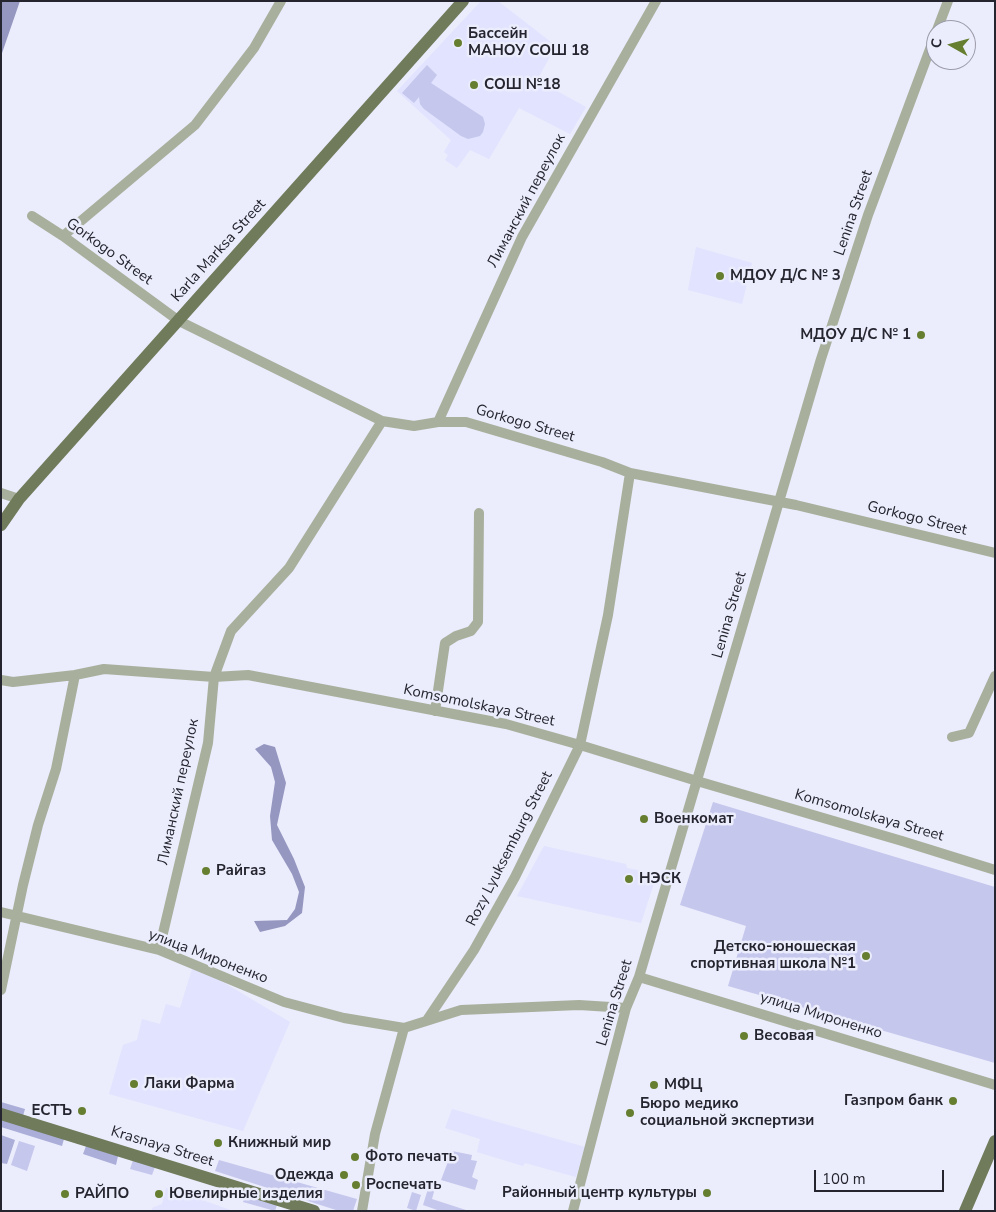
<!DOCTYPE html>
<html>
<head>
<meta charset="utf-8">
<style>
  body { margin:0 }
  #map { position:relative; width:996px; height:1212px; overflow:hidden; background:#ebecfc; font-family:"Nunito Sans",sans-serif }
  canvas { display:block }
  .frame { position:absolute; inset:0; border:2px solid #25252f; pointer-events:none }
  .north { position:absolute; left:926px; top:20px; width:50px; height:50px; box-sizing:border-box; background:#ebecfc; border:1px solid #9c9caa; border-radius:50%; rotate:277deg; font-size:14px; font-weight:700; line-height:20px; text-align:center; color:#25252f }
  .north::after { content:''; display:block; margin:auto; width:18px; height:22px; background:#657e30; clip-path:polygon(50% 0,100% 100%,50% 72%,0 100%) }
  .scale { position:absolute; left:814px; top:1170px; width:130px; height:22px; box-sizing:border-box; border:2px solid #25252f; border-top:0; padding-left:6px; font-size:15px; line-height:18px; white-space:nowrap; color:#25252f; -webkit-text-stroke:4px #ebecfc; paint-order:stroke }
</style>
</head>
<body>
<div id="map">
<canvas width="996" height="1212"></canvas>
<div class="frame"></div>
<div class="north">С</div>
<div class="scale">100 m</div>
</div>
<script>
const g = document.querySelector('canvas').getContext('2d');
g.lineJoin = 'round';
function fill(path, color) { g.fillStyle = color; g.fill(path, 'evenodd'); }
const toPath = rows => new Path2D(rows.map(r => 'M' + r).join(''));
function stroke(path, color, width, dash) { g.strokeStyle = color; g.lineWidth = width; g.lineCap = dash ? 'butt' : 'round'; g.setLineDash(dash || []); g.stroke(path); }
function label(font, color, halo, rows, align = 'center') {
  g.font = font + ' "Nunito Sans",sans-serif'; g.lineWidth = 5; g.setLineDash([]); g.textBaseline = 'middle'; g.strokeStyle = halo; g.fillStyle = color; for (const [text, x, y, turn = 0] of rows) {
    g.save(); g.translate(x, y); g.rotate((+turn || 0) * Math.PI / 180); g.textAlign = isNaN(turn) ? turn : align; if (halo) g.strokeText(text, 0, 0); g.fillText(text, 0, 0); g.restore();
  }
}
fill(toPath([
  [481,1,498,1,556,46,537,80,586,107,570,134,519,108,489,159,470,150,457,168,445,160,448,155,444,152,451,140,397,91],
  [696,247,752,263,742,304,688,290],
  [544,846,626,864,627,868,657,874,641,923,517,896],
  [192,969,211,975,290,1022,243,1131,109,1094,123,1045,137,1040,142,1019,160,1024,166,1004,180,1008],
  [452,1109,585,1147,576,1177,525,1163,523,1166,477,1152,480,1139,445,1128],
  [166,1188,172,1189,233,1211,152,1211,152,1208,162,1204]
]), '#e1e3ff');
fill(toPath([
  [427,65,437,75,431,83,483,117,485,124,483,132,480,136,468,139,461,136,424,109,420,104,419,97,414,103,402,93],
  [713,802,995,887,995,1063,728,986,746,926,680,905],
  [19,1141,35,1146,27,1171,11,1165],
  [452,1151,472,1155,471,1160,477,1161,472,1177,478,1180,475,1190,441,1180],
  [133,1160,155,1167,152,1175,130,1169],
  [219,1160,357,1199,353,1211,339,1211,215,1171],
  [431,1179,437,1181,432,1199,469,1211,440,1211,423,1205],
  [412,1192,421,1195,416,1211,407,1208],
  [245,1195,277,1205,275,1211,243,1202]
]), '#c5c7ed');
fill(toPath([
  [1,1102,25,1109,23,1116,1,1109],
  [1,1119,64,1139,62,1146,1,1127],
  [1,1135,15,1140,7,1164,1,1163],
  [86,1146,118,1156,116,1165,83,1154]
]), '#abaed8');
fill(toPath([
  [1,1,20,1,1,56],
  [264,744,275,747,286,783,277,825,294,859,305,887,302,913,285,926,260,932,254,921,287,920,295,909,299,892,292,874,272,840,270,816,275,782,271,767,255,749]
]), '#9597c0');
stroke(toPath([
  [937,30,948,1],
  [32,216,63,236,179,321,382,421,414,426,438,422,466,422,602,462,630,473,796,505,995,553],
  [63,236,195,125,254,48,281,1],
  [438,422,522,237,656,1],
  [1,493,19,499],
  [1,680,13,682,75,675,104,669,214,677,248,675,506,724,580,745,697,781,902,841,995,870],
  [435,711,445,643,456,636,471,631,478,622,479,513],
  [952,737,969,733,995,676],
  [1,912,159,950,284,1002,344,1018,404,1028,461,1010,579,1005,626,1008],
  [159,950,208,743,214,677,231,631,289,568,382,421],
  [639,977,995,1085],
  [1,990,23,885,38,825,56,769,75,675],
  [427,1020,474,950,515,877,580,745,608,615,630,473],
  [362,1211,375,1134,404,1028],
  [573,1211,626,1008,639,977,821,359,868,215,936,33]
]), '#a8b09d', 10);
stroke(toPath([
  [1,525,19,499,463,1],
  [1,1114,314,1211],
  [965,1211,995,1141]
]), '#6f7b5a', 12);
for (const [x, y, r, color] of [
  [458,43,5,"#657e30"],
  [474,85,5,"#657e30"],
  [720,276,5,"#657e30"],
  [921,335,5,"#657e30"],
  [644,819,5,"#657e30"],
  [206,871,5,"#657e30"],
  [629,879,5,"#657e30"],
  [866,956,5,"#657e30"],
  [744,1036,5,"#657e30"],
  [134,1084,5,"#657e30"],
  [654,1085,5,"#657e30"],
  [953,1101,5,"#657e30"],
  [82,1111,5,"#657e30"],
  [630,1113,5,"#657e30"],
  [218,1143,5,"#657e30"],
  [355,1157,5,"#657e30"],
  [344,1175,5,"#657e30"],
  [356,1185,5,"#657e30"],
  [707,1193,5,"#657e30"],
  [65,1194,5,"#657e30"],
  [159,1194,5,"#657e30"]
]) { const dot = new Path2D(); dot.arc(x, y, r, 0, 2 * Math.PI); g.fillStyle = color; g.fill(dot); stroke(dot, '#ebecfc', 2); }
label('bold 15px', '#25252f', '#ebecfc', [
  ["Бассейн",468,34],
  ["МАНОУ СОШ 18",468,51],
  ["СОШ №18",484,85],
  ["МДОУ Д/С № 3",730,276],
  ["МДОУ Д/С № 1",911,335,"right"],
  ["Военкомат",654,819],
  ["Райгаз",216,871],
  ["НЭСК",639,879],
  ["Детско-юношеская",856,947,"right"],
  ["спортивная школа №1",856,964,"right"],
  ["Весовая",754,1036],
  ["Лаки Фарма",144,1084],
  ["МФЦ",664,1085],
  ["Газпром банк",943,1101,"right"],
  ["Бюро медико",640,1104],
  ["социальной экспертизи",640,1121],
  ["ЕСТЪ",72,1111,"right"],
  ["Книжный мир",228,1143],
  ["Фото печать",365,1157],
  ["Одежда",334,1175,"right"],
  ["Роспечать",366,1185],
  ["Районный центр культуры",697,1193,"right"],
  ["РАЙПО",75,1194],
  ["Ювелирные изделия",169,1194]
], 'left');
label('15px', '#25252f', '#ebecfc', [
  ["Лиманский переулок",527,201,-62],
  ["Lenina Street",854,213,-71],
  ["Karla Marksa Street",219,251,-48],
  ["Gorkogo Street",109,252,36],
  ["Gorkogo Street",525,424,16],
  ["Gorkogo Street",917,519,14],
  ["Lenina Street",730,615,-74],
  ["Komsomolskaya Street",479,706,12],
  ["Лиманский переулок",179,792,-78],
  ["Komsomolskaya Street",869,816,16],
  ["Rozy Lyuksemburg Street",510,849,-63],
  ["улица Мироненко",208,957,21],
  ["Lenina Street",615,1003,-73],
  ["улица Мироненко",821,1016,17],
  ["Krasnaya Street",162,1147,17]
]);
</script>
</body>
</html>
